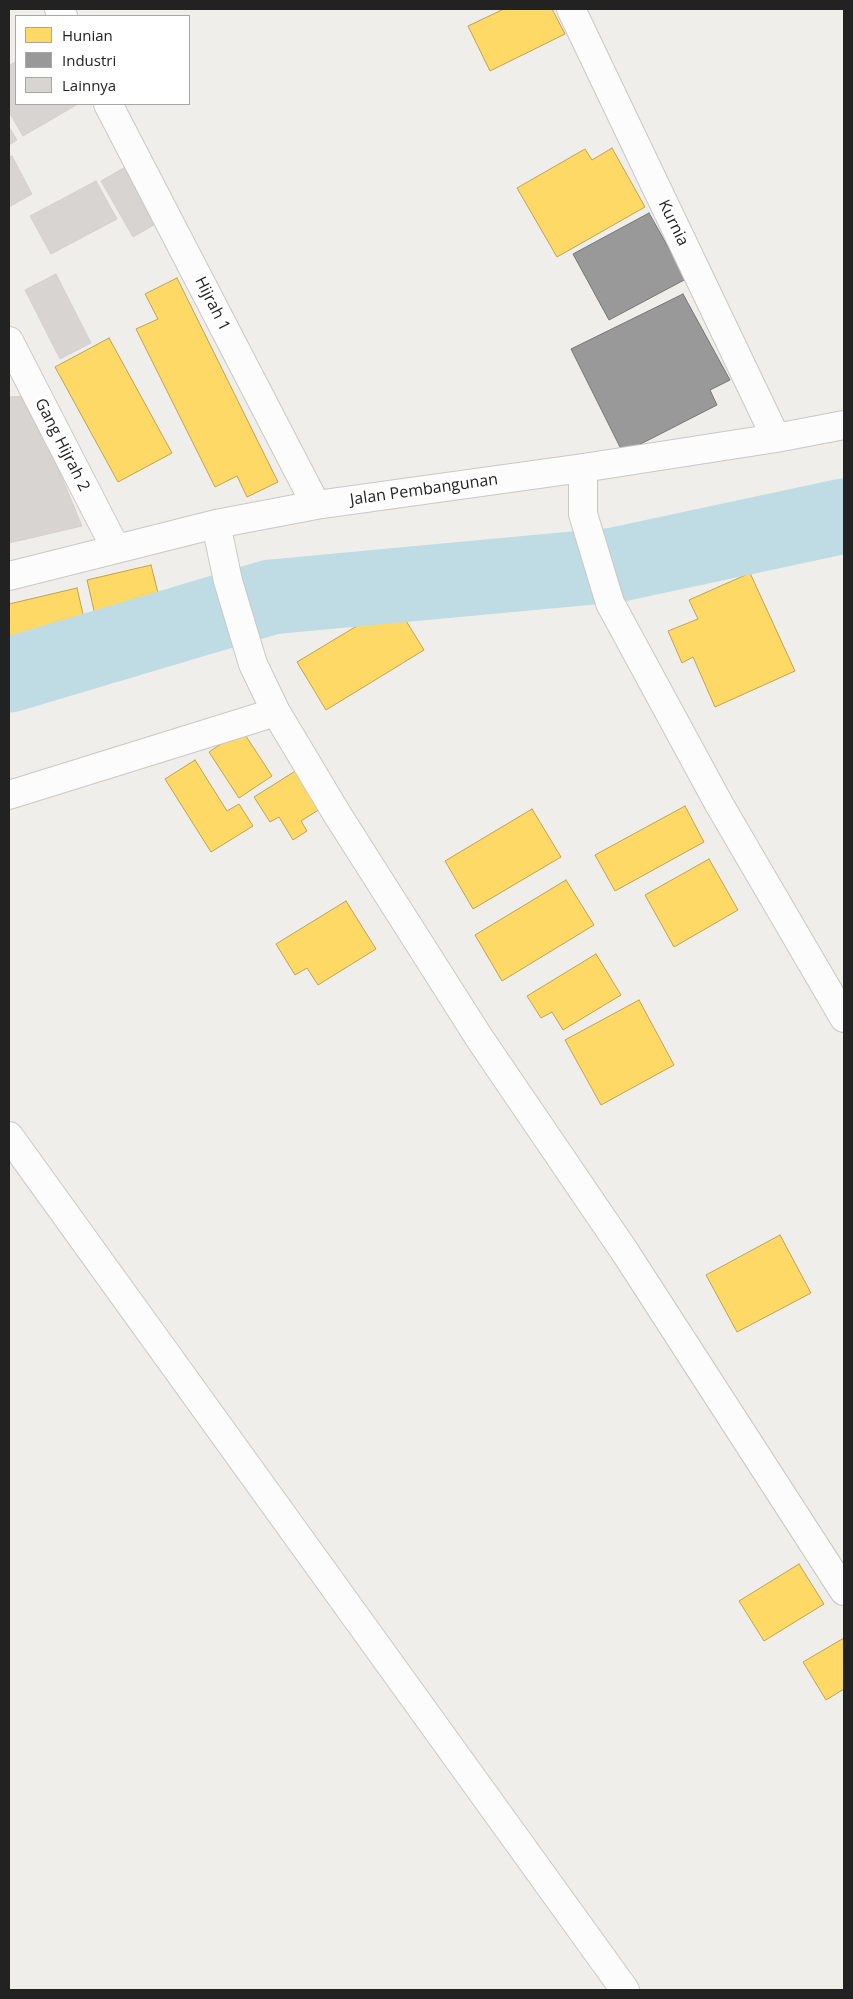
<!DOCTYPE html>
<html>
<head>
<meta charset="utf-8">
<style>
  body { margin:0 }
  #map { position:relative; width:853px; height:1999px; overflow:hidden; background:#f0eeeb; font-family:"Open Sans",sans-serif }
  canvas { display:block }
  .frame { position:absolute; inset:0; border:10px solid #222; pointer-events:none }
  .legend { position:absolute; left:15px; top:15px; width:175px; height:90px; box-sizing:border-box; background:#fff; border:1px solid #a7a7a7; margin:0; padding:6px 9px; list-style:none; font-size:15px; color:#222 }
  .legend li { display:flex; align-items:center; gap:10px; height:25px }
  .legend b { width:25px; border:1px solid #a7a7a7 }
</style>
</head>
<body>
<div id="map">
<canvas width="853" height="1999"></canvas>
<div class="frame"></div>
<ul class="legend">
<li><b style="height:14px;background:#ffd966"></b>Hunian</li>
<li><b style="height:14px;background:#999"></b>Industri</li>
<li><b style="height:14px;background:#d7d4d2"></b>Lainnya</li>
</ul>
</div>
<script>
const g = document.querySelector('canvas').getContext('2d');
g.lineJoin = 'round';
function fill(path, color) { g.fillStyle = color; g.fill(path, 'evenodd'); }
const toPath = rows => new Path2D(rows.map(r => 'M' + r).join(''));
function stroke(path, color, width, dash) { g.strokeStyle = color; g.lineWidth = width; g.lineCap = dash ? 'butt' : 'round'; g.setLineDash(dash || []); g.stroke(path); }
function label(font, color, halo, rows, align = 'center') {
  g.font = font + ' "Open Sans",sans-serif'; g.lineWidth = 5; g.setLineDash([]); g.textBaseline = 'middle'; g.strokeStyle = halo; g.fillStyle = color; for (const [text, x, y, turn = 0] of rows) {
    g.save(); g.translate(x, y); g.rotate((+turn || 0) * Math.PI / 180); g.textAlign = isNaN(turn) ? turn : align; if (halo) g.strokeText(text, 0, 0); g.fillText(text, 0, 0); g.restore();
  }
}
const homes = toPath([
  [504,9,552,9,565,34,490,71,468,26,504,9],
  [612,148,645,207,557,257,517,188,585,149,592,160,612,148],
  [177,278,278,482,247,497,237,476,215,487,136,329,158,319,145,294,177,278],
  [109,338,172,453,118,482,55,367,109,338],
  [151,565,164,617,99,632,87,580,151,565],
  [750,573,795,671,715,707,693,657,682,663,668,631,698,619,689,600,750,573],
  [77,588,86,627,9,645,9,604,77,588],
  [395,603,424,650,326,710,297,662,395,603],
  [242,730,272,776,239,798,209,752,242,730],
  [195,760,227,811,239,804,253,826,211,852,165,779,195,760],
  [297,770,320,809,301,821,307,831,293,840,279,817,270,822,254,797,297,770],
  [685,806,704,842,615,891,595,855,685,806],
  [532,809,561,857,473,909,445,861,532,809],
  [709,859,738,910,674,947,645,895,709,859],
  [566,880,594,925,502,981,475,935,566,880],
  [346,901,376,949,318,985,307,968,295,975,276,944,346,901],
  [596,954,621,995,563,1030,552,1012,541,1018,527,996,596,954],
  [639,1000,674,1065,601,1105,565,1040,639,1000],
  [780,1235,811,1293,737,1332,706,1275,780,1235],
  [799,1564,824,1604,764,1641,739,1601,799,1564],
  [844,1638,844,1689,826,1700,803,1662,844,1638]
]);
fill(homes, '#ffd966');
stroke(homes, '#bda252', 1);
const industry = toPath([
  [649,213,686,279,609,320,573,254,649,213],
  [683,294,730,380,710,390,717,405,623,453,571,349,683,294]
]);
fill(industry, '#999');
stroke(industry, '#757575', 1);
stroke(toPath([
  [9,675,271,597,615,565,844,516]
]), '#bfdbe3', 75);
const building = toPath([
  [16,61,16,104,78,104,23,136,9,112,9,66,16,61],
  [9,127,17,140,9,145,9,127],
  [12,156,32,194,9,207,9,157,12,156],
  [134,162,166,218,133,237,101,181,134,162],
  [96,181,117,219,51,254,30,216,96,181],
  [56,274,91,343,60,359,25,290,56,274],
  [28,396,82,526,9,543,9,397,28,396]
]);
fill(building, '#d7d4d2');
stroke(building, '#d3d0cc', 1);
const street = toPath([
  [59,9,63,16],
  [571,9,776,438],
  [108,104,316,505],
  [9,341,116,549],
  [583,468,583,514,610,603,719,804,844,1018],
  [216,524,228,581,253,664,276,712,337,814,480,1039,625,1252,844,1591],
  [9,576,216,524,316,505,583,468,776,438,844,425],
  [9,795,276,712],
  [9,1136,625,1990]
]);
stroke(street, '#c9c8c7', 30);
stroke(street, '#fdfcfc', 28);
label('16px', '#222', '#fff', [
  ["Kurnia",673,223,64],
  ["Hijrah 1",212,304,63],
  ["Gang Hijrah 2",62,445,63],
  ["Jalan Pembangunan",424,490,-8]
]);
</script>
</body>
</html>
